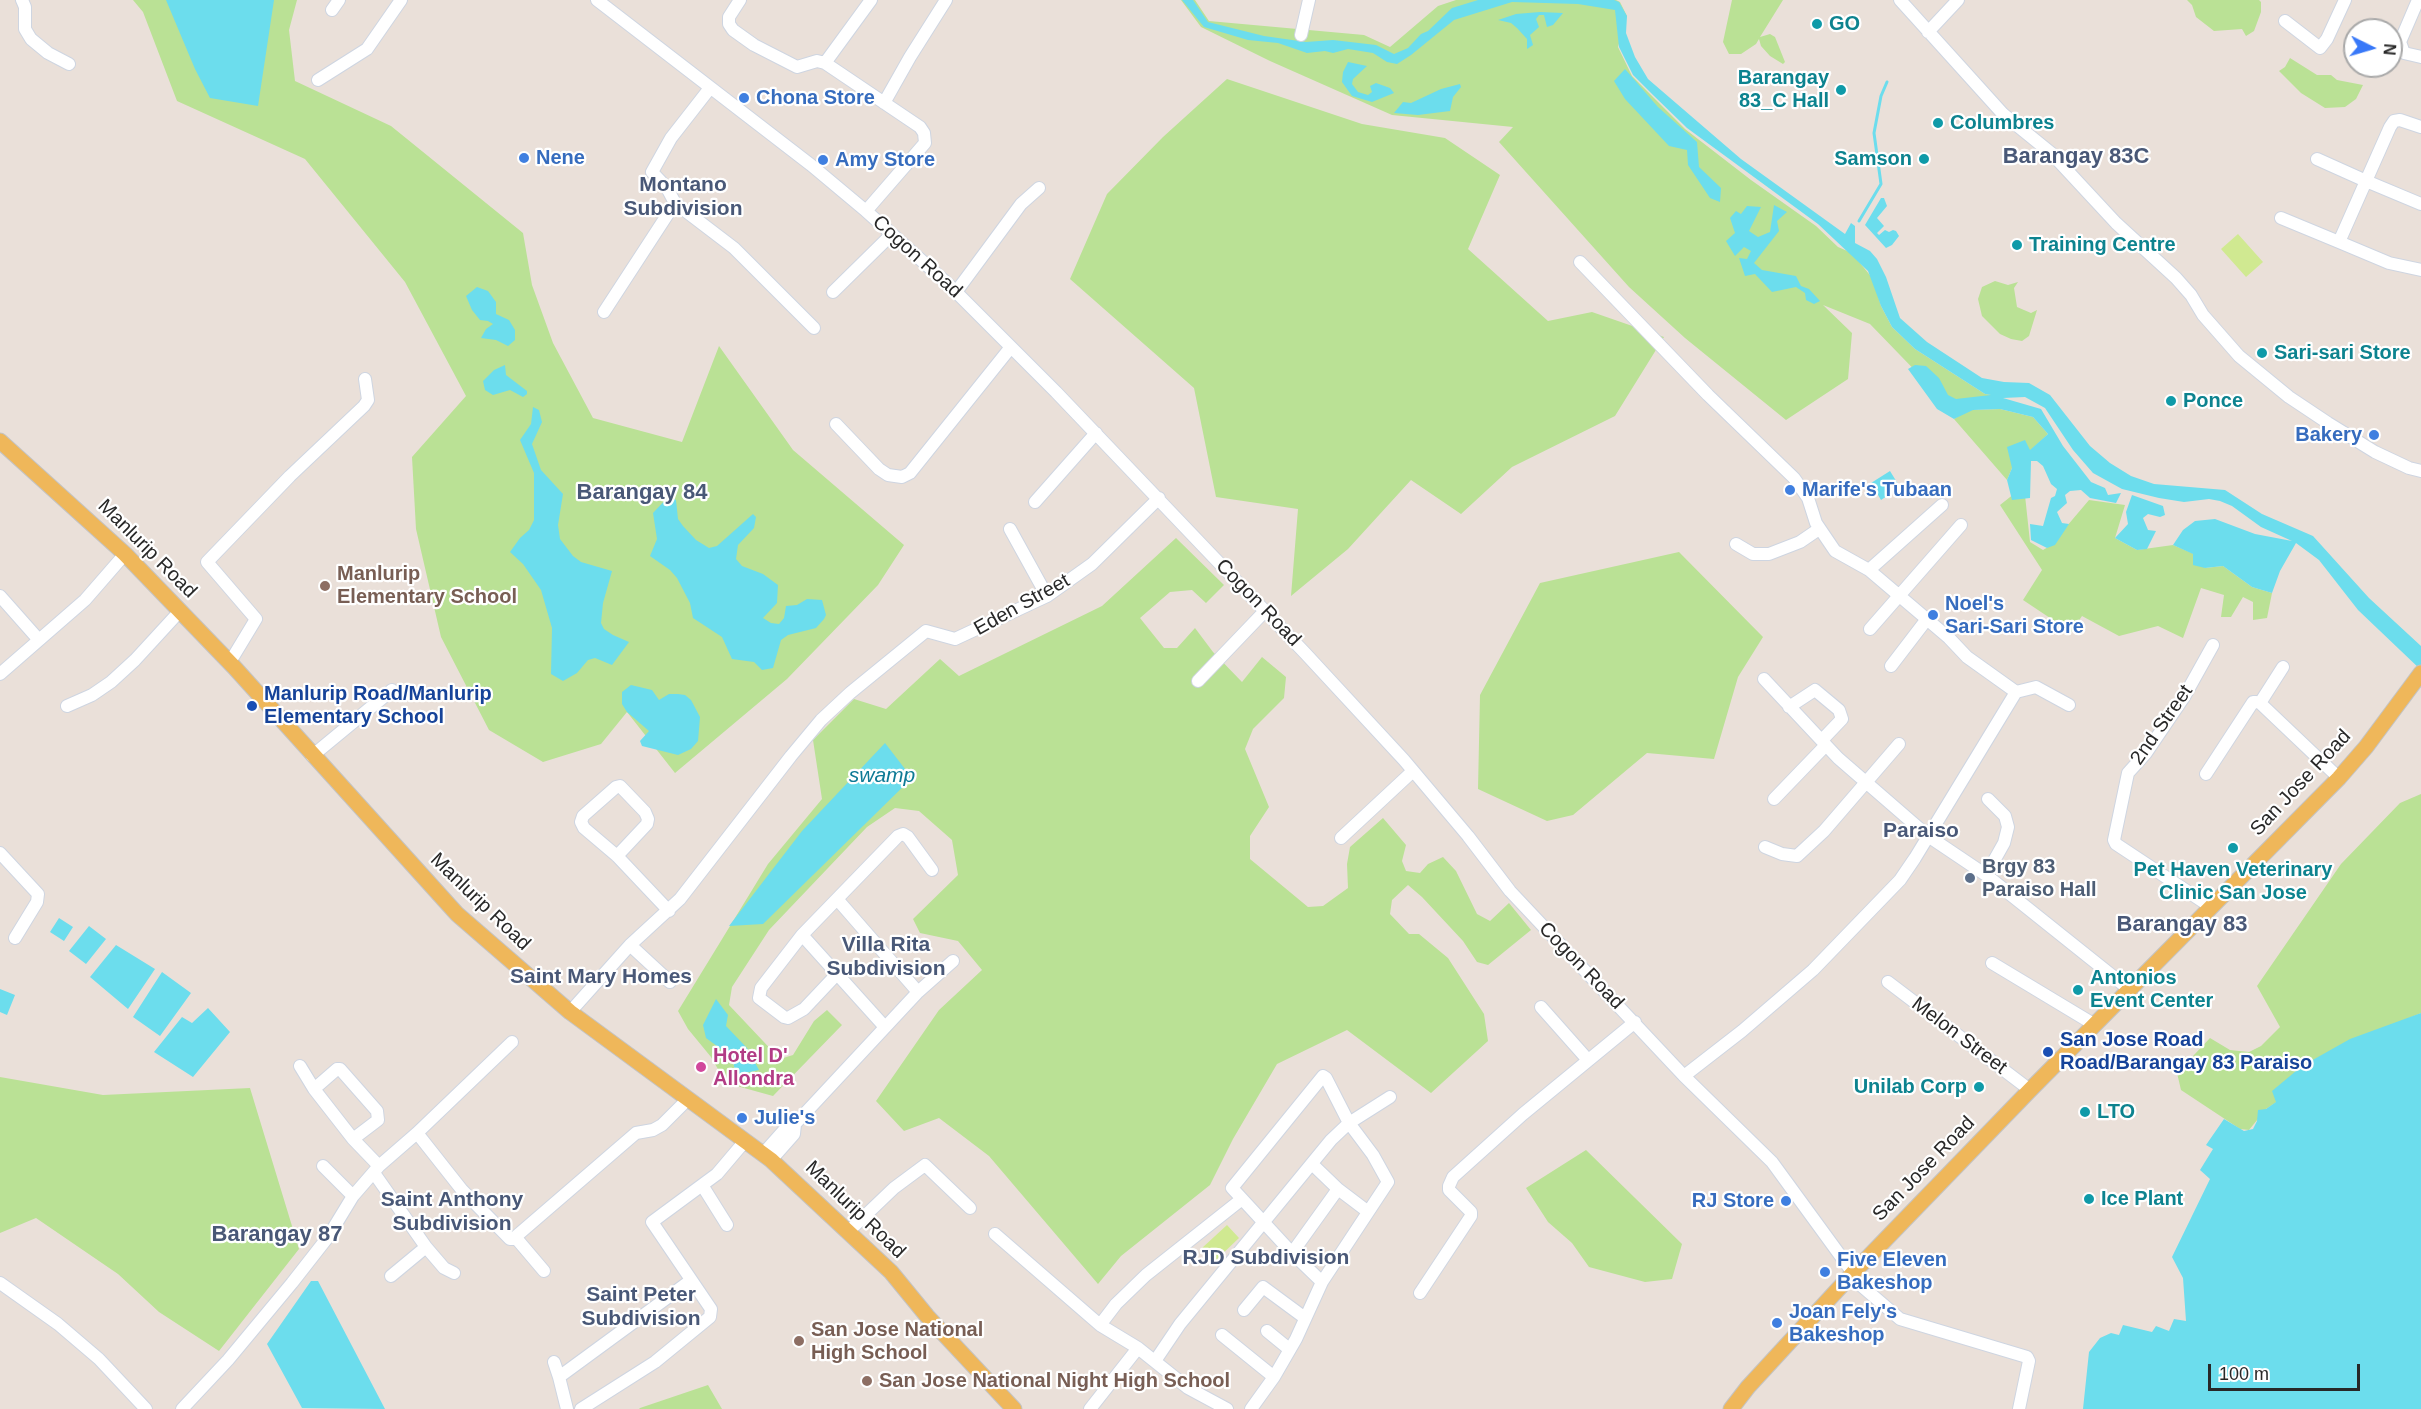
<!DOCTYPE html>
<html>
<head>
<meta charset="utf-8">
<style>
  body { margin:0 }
  #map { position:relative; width:2421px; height:1409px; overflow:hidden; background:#eae0d9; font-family:Arial,sans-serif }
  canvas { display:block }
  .north { position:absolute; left:2343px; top:18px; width:60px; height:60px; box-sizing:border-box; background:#fff; border:2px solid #a9a9a9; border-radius:50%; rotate:95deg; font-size:16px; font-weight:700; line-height:24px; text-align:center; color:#282828 }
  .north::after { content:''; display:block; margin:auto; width:21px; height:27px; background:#3878f8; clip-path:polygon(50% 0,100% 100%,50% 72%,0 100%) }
  .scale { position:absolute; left:2208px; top:1364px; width:152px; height:27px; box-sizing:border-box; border:3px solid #282828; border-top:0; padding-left:8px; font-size:18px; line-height:21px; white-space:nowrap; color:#282828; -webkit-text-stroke:4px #fff; paint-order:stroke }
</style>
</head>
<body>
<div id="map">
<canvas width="2421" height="1409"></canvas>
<div class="north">N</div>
<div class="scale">100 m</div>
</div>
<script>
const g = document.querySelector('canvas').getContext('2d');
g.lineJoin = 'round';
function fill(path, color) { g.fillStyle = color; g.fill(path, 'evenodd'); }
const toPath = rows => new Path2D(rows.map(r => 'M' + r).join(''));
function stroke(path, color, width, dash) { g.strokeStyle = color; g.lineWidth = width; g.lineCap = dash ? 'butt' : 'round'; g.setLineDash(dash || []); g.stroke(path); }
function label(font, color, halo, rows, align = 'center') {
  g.font = font + ' Arial,sans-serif'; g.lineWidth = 4.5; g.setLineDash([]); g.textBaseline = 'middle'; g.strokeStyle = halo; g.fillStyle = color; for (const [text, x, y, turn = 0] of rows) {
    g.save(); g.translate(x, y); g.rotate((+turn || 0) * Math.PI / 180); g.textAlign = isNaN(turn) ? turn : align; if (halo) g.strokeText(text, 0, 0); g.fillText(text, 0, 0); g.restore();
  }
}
fill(toPath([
  [133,0,297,0,289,30,295,81,391,126,523,233,532,285,553,343,593,418,682,442,719,346,793,450,904,545,878,585,787,679,675,773,627,712,601,744,543,762,489,730,441,637,416,529,412,457,466,396,405,282,305,159,177,101,143,12],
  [1181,0,1195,0,1209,21,1364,35,1390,47,1438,6,1456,0,1616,0,1620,2,1627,16,1618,47,1632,76,1685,129,1751,180,1816,226,1838,247,1852,253,1873,279,1881,306,1892,327,1915,349,1985,394,1994,395,1973,410,2000,409,2033,417,2048,434,2012,468,2007,480,1954,419,1959,416,1870,324,1823,305,1852,333,1848,379,1786,420,1685,338,1629,287,1499,142,1513,127,1392,115,1270,61,1201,27],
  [1732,0,1783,0,1760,37,1770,34,1775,37,1785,62,1783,64,1770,56,1761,46,1759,39,1756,44,1741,54,1729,54,1723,42],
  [2187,0,2259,0,2261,2,2261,12,2254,31,2246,36,2242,29,2214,31,2196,17,2192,5],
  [2290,58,2317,75,2331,75,2337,80,2363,85,2356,99,2345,107,2325,108,2301,93,2279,71,2285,67],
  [1227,79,1362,124,1445,138,1500,175,1468,249,1548,321,1592,312,1664,337,1615,416,1512,467,1461,514,1411,480,1348,549,1291,596,1298,509,1216,497,1194,388,1070,279,1107,194,1163,137],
  [1995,281,2008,285,2018,282,2014,288,2017,307,2031,313,2037,310,2029,336,2022,341,2011,339,2000,334,1982,316,1978,299,1982,287],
  [2024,486,2030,542,2043,550,2050,546,2089,500,2125,505,2115,538,2137,550,2173,545,2194,554,2205,568,2223,566,2252,587,2272,593,2267,618,2253,620,2253,602,2243,597,2231,617,2221,617,2224,595,2201,588,2183,638,2158,626,2119,636,2082,616,2071,632,2023,600,2042,570,2000,505],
  [1176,538,1224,585,1206,603,1192,590,1170,592,1140,618,1164,648,1177,648,1195,628,1213,652,1242,682,1262,657,1286,677,1284,698,1253,729,1245,749,1269,807,1250,836,1250,859,1308,907,1323,906,1348,888,1347,864,1350,847,1383,818,1406,845,1402,861,1406,871,1420,873,1428,864,1443,857,1456,871,1477,914,1490,921,1509,903,1531,930,1488,965,1477,962,1463,941,1422,897,1408,885,1392,900,1390,914,1409,934,1419,934,1448,958,1484,1014,1488,1041,1431,1093,1347,1030,1277,1064,1233,1139,1210,1185,1121,1256,1098,1284,989,1156,939,1118,904,1131,876,1101,939,1010,982,970,958,941,920,933,913,919,958,875,952,840,919,811,895,808,867,827,769,930,732,987,729,1005,780,1059,793,1055,814,1021,827,1010,842,1025,773,1096,726,1083,711,1057,688,1029,678,1011,768,864,822,799,813,740,854,699,886,709,940,659,959,676,1102,606],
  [1679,552,1763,637,1738,677,1714,759,1647,753,1573,815,1547,821,1478,789,1480,695,1540,583],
  [2421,794,2421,1013,2395,1024,2266,1109,2249,1130,2240,1129,2181,1090,2177,1073,2210,1038,2230,1050,2249,1052,2261,1046,2280,1027,2257,986,2341,864,2400,803],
  [0,1077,103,1095,250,1088,299,1249,219,1351,159,1312,118,1274,36,1218,0,1233],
  [1586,1150,1682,1244,1672,1279,1645,1282,1589,1267,1572,1243,1548,1222,1526,1188],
  [708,1385,722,1409,639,1409,640,1408]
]), '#bae195');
fill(toPath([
  [2238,234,2263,262,2246,277,2221,249],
  [1227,1225,1239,1238,1215,1261,1202,1248]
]), '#d0e991');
fill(toPath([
  [166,0,274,0,258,106,210,98,195,69],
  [1182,0,1193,0,1208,22,1264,36,1306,42,1333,40,1376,45,1394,54,1408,48,1421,34,1428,31,1452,8,1478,0,1614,0,1619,2,1627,16,1626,33,1635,57,1648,79,1741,159,1845,234,1851,223,1855,226,1855,243,1870,251,1877,259,1886,277,1900,318,1927,342,1982,378,2004,382,2029,383,2050,395,2090,446,2110,463,2131,476,2154,484,2225,490,2262,514,2313,536,2369,598,2421,646,2421,670,2358,610,2319,560,2296,543,2280,571,2272,593,2252,587,2223,566,2205,568,2193,565,2193,554,2173,545,2183,530,2195,521,2215,519,2255,534,2292,541,2261,527,2232,506,2220,501,2209,499,2184,502,2159,498,2122,489,2093,473,2073,450,2045,408,2025,397,2003,398,2041,409,2063,446,2091,482,2105,488,2108,495,2121,493,2116,503,2090,498,2081,490,2070,491,2065,495,2067,503,2057,512,2062,523,2069,524,2055,545,2047,548,2031,540,2030,524,2043,526,2051,498,2055,496,2057,489,2051,484,2043,466,2037,461,2031,461,2030,498,2012,500,2007,480,2012,468,2007,447,2025,440,2030,450,2048,434,2033,417,2000,409,1973,410,1954,419,1937,409,1908,369,1915,365,1926,366,1939,378,1948,395,1956,399,1991,395,1985,394,1915,349,1892,327,1881,306,1868,271,1818,224,1687,128,1652,94,1633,75,1619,47,1615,10,1578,4,1512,2,1454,20,1411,55,1397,64,1387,62,1373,53,1348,49,1333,53,1325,51,1307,53,1278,43,1248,40,1204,27],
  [1540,12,1563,13,1553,25,1547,27,1544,15,1539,15,1536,19,1539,27,1530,35,1533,45,1527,49,1527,39,1517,28,1511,23,1498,20,1516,14],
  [1348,62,1367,66,1353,79,1352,84,1358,92,1368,95,1372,92,1370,86,1376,83,1390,88,1394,93,1372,102,1352,96,1342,82,1343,72],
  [1625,69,1658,107,1697,142,1699,167,1721,188,1720,202,1710,198,1688,165,1687,150,1669,146,1625,99,1614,81],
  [1460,84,1461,87,1453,97,1450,111,1418,115,1394,113,1403,102,1411,103,1441,89],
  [1881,198,1884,198,1887,206,1877,218,1884,226,1877,233,1879,235,1885,230,1889,232,1893,230,1896,231,1899,236,1892,245,1886,248,1865,225],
  [1774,205,1787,212,1777,221,1779,231,1754,263,1762,270,1796,276,1801,286,1809,289,1820,301,1814,304,1806,300,1805,293,1796,287,1772,292,1755,274,1745,276,1739,258,1747,259,1751,251,1744,247,1735,256,1726,241,1735,233,1730,218,1736,211,1741,214,1747,206,1761,207,1749,231,1758,237,1770,232],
  [477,287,488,291,496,302,496,314,509,320,515,330,515,340,508,346,496,340,481,338,486,329,493,324,488,321,480,320,472,310,466,296],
  [505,365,506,375,527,391,527,394,523,397,510,390,493,395,485,390,483,381,494,370],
  [533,407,539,410,542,422,532,444,541,470,563,494,558,525,560,539,573,556,581,562,612,571,603,603,601,623,604,629,613,635,629,642,612,665,595,658,588,660,577,673,563,681,551,674,552,628,541,590,523,564,510,552,520,538,529,530,534,520,534,473,520,440,531,424],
  [1890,471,1898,484,1896,490,1881,500,1871,483],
  [2132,495,2163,506,2165,515,2160,517,2148,514,2143,518,2148,530,2156,531,2147,549,2137,550,2115,538,2128,524,2126,512],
  [669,496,676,500,678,519,683,526,696,540,709,548,717,546,753,514,756,517,754,528,738,545,736,559,742,566,763,574,778,585,777,603,763,618,771,623,779,624,784,618,786,606,797,605,807,599,822,600,826,615,824,619,816,628,788,635,781,640,773,668,762,670,754,662,732,659,722,637,693,618,690,603,677,578,670,570,650,556,657,539,653,513],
  [631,685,652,690,659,700,669,694,678,694,685,695,691,700,700,717,698,741,691,749,678,755,642,746,640,741,649,731,627,712,622,704,622,692],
  [885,743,912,778,763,924,729,926,802,831],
  [59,918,73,927,64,941,50,932],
  [89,926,106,939,86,964,69,951],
  [116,945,155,969,128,1009,90,977],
  [162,972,191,993,160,1036,133,1017],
  [0,989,15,995,7,1015,0,1012],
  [716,999,728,1015,726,1026,747,1048,759,1070,736,1075,732,1057,706,1038,703,1025],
  [208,1008,230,1032,193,1077,154,1052,182,1017,192,1023],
  [2421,1013,2421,1409,2083,1409,2089,1352,2100,1338,2111,1333,2119,1335,2123,1325,2152,1332,2156,1326,2169,1331,2174,1319,2186,1321,2183,1278,2172,1257,2210,1179,2200,1170,2213,1149,2206,1145,2224,1119,2244,1131,2253,1129,2257,1121,2258,1110,2266,1109,2276,1102,2272,1091,2302,1066,2350,1039],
  [311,1281,318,1281,385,1409,302,1408,267,1344]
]), '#6cdded');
stroke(toPath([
  [1859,221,1881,184,1874,133,1881,96,1887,82]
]), '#6cdded', 3);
const minor = toPath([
  [22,0,25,7,25,29,31,39,48,53,69,64],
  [597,0,811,165,866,211,948,284,1056,392,1305,653,1404,760,1468,836,1510,891,1684,1076,1772,1162,1853,1273],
  [740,0,729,17,729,24,733,30,754,45,797,67,817,61,825,63,920,127,924,133,925,143,866,211],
  [1900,0,2003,114,2051,153,2116,223,2176,278,2191,295,2203,315,2239,356,2289,397,2328,423,2375,452,2409,468,2421,471],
  [2418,0,2400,42,2404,53,2421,57],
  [332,10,339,0],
  [2285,21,2320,48,2327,39,2345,0],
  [1928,32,1958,0],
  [1301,35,1309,0],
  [825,63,871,0],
  [318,80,367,49,401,0],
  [884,103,910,57,946,0],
  [2421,127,2400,120,2394,121,2390,127,2366,181,2421,204],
  [2317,159,2366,181,2339,242,2389,263,2421,270],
  [675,203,734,248,814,328],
  [2281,218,2339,242],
  [1580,262,1708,395,1794,478,1808,498,1816,523,1835,551,1869,570,1949,638,1967,657,2016,692,1915,858,1900,880,1813,970,1742,1031,1684,1076],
  [833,292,892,234],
  [956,292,1021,204,1039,188],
  [604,312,675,203,667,188,652,172,671,138,710,88],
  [836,424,879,469,888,475,902,477,910,473,1011,347],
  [1035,502,1096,433],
  [1010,529,1047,596],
  [1736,544,1753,554,1769,554,1800,542,1819,529],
  [1869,570,1942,505],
  [0,596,39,640],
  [1870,629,1961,525],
  [230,662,256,619,207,562,290,476,364,406,368,400,365,379],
  [1891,666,1927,619],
  [0,674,85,600,125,554],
  [1764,679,1838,758,1928,836,1986,875,2130,990],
  [1198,681,1265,611],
  [2016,692,2036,687,2069,705],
  [2260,703,2283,667],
  [67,706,92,695,111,682,135,660,180,611],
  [1789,707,1815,690,1839,710,1842,719,1822,740],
  [312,756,392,690],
  [2206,774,2253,702,2256,702,2260,703,2339,778],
  [1774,799,1826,745],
  [1341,838,1413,771],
  [1765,847,1782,854,1797,856,1824,831,1899,744],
  [0,853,38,894,37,902,15,938],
  [617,856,647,824,648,819,645,812,620,786,616,787,583,816,581,822,584,828,617,856,669,911],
  [1986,875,2004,843,2008,827,2005,816,1988,799],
  [837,899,918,992],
  [2211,907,2116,844,2114,840,2128,773,2146,753,2184,697,2213,645],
  [802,935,884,1026],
  [630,945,670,982],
  [1992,963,2095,1025],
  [837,974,804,1009,788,1018,784,1017,759,998,761,988,802,935,898,836,903,834,908,837,932,870],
  [1888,982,2030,1090],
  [1541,1007,1588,1060],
  [570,1012,630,945,680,899,791,756,821,720,850,693,926,631,955,639,1047,596,1092,564,1159,498],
  [300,1066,314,1089,353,1139,379,1166],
  [314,1089,337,1069,340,1069,377,1111,378,1120,353,1139],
  [417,1133,462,1190,510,1239,513,1239,636,1133,653,1130,662,1125,688,1099],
  [763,1154,787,1127,795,1124,918,992,953,961],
  [771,1160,794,1134,795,1124],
  [1312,1164,1338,1189,1367,1211],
  [323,1166,353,1196],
  [374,1173,426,1247,391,1276],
  [702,1185,727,1225],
  [849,1231,894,1188,925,1165,970,1208],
  [995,1234,1100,1325,1138,1348,1188,1388,1227,1409],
  [516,1238,544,1271],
  [426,1247,444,1268,454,1273],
  [1292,1253,1338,1189],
  [1850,1276,1900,1319,2027,1357,2029,1361,2019,1409],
  [0,1283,58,1324,99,1359,146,1409],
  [1420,1293,1471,1216,1471,1212,1449,1190,1449,1186,1453,1177,1523,1114,1635,1022],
  [1244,1310,1263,1287,1305,1318],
  [1100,1325,1116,1304,1146,1275,1242,1199],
  [1267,1331,1289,1349],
  [1222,1335,1274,1377],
  [1155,1361,1180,1324,1331,1140,1349,1123,1390,1097],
  [554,1362,559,1377],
  [182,1409,228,1360,292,1283,328,1237,353,1196,379,1166,417,1133,512,1042],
  [567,1409,559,1377,690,1281],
  [581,1409,655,1362,710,1317,711,1309,652,1222,717,1174,745,1141],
  [1090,1409,1138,1348],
  [1251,1409,1274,1377,1296,1339,1322,1282,1388,1182,1373,1155,1349,1123,1326,1078,1323,1076,1232,1188,1292,1253,1322,1282]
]);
const major = toPath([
  [0,441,125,554,234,667,457,914,570,1012,771,1160,891,1272,927,1316,1014,1409],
  [1731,1409,1748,1387,1853,1273,2030,1090,2339,778,2366,747,2421,673]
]);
stroke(minor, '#ced5e1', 14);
stroke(major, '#c3c3c3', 17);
stroke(minor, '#fff', 12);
stroke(major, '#efb75a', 15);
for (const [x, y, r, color] of [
  [1817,24,6,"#0f9aa8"],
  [1841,90,6,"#0f9aa8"],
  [744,98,6,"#3f7fe0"],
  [1938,123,6,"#0f9aa8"],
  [524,158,6,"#3f7fe0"],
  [1924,159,6,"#0f9aa8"],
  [823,160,6,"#3f7fe0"],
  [2017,245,6,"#0f9aa8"],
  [2262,353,6,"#0f9aa8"],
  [2171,401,6,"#0f9aa8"],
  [2374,435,6,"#3f7fe0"],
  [1790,490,6,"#3f7fe0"],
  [325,586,6,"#8d6e63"],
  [1933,615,6,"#3f7fe0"],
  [252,706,6,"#1a4fb4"],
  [2233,848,6,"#0f9aa8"],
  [1970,878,6,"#5c6f8a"],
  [2078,990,6,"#0f9aa8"],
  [2048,1052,6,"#1a4fb4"],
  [701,1067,6,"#d1479c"],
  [1979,1087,6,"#0f9aa8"],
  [2085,1112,6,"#0f9aa8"],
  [742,1118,6,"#3f7fe0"],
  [2089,1199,6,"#0f9aa8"],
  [1786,1201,6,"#3f7fe0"],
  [1825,1272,6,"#3f7fe0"],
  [1777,1323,6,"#3f7fe0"],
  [799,1341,6,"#8d6e63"],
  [867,1381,6,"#8d6e63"]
]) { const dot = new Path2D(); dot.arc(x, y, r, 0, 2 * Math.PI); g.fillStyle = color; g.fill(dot); stroke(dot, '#fff', 2); }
label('bold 20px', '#0d838f', '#fff', [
  ["GO",1829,24],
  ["Barangay",1829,78,"right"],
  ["83_C Hall",1829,101,"right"],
  ["Columbres",1950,123],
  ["Samson",1912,159,"right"],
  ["Training Centre",2029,245],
  ["Sari-sari Store",2274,353],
  ["Ponce",2183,401],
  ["Pet Haven Veterinary",2233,870,"center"],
  ["Clinic San Jose",2233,893,"center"],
  ["Antonios",2090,978],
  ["Event Center",2090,1001],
  ["Unilab Corp",1967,1087,"right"],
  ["LTO",2097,1112],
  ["Ice Plant",2101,1199]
], 'left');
label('bold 20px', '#366cbe', '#fff', [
  ["Chona Store",756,98],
  ["Nene",536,158],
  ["Amy Store",835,160],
  ["Bakery",2362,435,"right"],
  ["Marife's Tubaan",1802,490],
  ["Noel's",1945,604],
  ["Sari-Sari Store",1945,627],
  ["Julie's",754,1118],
  ["RJ Store",1774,1201,"right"],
  ["Five Eleven",1837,1260],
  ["Bakeshop",1837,1283],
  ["Joan Fely's",1789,1312],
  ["Bakeshop",1789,1335]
], 'left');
label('20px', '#282828', '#fff', [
  ["Cogon Road",917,257,42],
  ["Manlurip Road",147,549,45],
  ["Cogon Road",1258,603,46],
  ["Eden Street",1022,605,-29],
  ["2nd Street",2162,725,-55],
  ["San Jose Road",2301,783,-47],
  ["Manlurip Road",480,902,44],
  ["Cogon Road",1581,966,46],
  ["Melon Street",1959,1036,37],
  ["San Jose Road",1924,1169,-46],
  ["Manlurip Road",855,1210,44]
]);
label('bold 20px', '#785e54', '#fff', [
  ["Manlurip",337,574],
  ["Elementary School",337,597],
  ["San Jose National",811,1330],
  ["High School",811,1353],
  ["San Jose National Night High School",879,1381]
], 'left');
label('bold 20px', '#164399', '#fff', [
  ["Manlurip Road/Manlurip",264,694],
  ["Elementary School",264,717],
  ["San Jose Road",2060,1040],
  ["Road/Barangay 83 Paraiso",2060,1063]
], 'left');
label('bold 20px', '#4e5e75', '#fff', [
  ["Brgy 83",1982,867],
  ["Paraiso Hall",1982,890]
], 'left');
label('bold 20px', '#b23c85', '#fff', [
  ["Hotel D'",713,1056],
  ["Allondra",713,1079]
], 'left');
label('bold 21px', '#495877', '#fff', [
  ["Montano",683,185],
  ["Subdivision",683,209],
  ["Paraiso",1921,831],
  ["Villa Rita",886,945],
  ["Subdivision",886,969],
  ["Saint Mary Homes",601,977],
  ["Saint Anthony",452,1200],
  ["Subdivision",452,1224],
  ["RJD Subdivision",1266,1258],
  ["Saint Peter",641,1295],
  ["Subdivision",641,1319]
]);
label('italic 21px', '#0e7a95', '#fff', [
  ["swamp",882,776]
]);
label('bold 22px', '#495877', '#fff', [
  ["Barangay 83C",2076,157],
  ["Barangay 84",642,493],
  ["Barangay 83",2182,925],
  ["Barangay 87",277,1235]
]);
</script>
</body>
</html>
